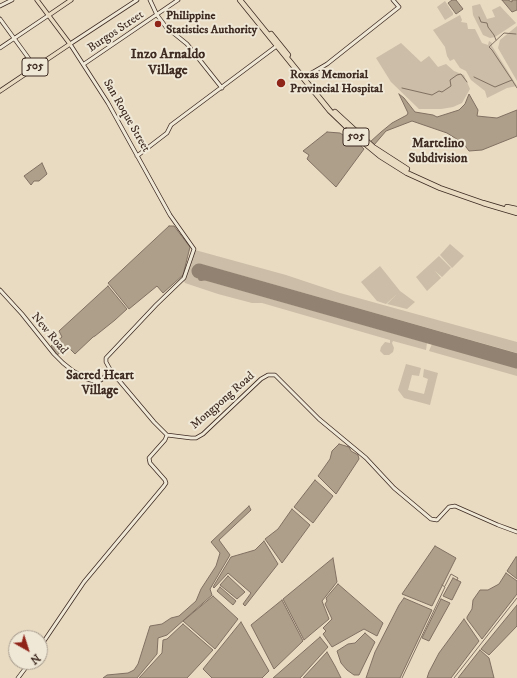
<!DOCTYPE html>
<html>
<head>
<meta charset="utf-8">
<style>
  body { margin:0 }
  #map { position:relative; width:517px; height:678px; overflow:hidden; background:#e8dbc2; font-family:"IM FELL DW Pica",serif }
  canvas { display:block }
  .north { position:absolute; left:8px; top:630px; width:40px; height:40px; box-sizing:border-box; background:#f0e8d7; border:1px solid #a89c8e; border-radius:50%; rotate:141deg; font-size:11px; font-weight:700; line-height:16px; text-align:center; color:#3d2a21 }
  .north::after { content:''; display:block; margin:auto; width:14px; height:18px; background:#8f2418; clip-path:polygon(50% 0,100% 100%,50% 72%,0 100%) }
</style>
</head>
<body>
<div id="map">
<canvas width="517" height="678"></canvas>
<div class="north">N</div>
</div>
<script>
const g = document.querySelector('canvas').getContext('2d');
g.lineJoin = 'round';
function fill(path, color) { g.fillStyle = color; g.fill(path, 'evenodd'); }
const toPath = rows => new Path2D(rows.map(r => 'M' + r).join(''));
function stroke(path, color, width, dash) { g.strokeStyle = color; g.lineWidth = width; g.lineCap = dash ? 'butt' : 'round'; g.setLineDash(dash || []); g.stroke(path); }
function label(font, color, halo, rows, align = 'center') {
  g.font = font + ' "IM FELL DW Pica",serif'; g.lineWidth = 4; g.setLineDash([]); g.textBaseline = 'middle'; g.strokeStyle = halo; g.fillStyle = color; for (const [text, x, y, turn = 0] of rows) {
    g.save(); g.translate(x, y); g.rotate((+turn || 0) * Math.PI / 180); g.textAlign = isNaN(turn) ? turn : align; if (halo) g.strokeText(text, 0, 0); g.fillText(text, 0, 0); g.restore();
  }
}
fill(toPath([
  [445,1,453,13,453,15,445,20,437,7],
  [480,4,487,19,495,17,492,10,500,6,516,23,495,37,490,38,483,35,473,15,472,6],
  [460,15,462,20,461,22,467,23,468,29,475,29,482,43,488,45,489,41,492,43,492,46,517,86,507,88,487,98,485,91,471,80,466,71,460,68,454,59,450,61,447,56,445,47,433,30],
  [517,26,517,81,498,48,500,40],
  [401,43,421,62,429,56,438,67,446,64,454,71,464,75,470,89,462,103,453,107,441,109,419,109,391,82,376,58],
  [450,244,464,256,452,268,440,255],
  [195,250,286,275,340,293,517,342,517,353,201,264,197,278,427,343,426,350,393,341,392,343,394,348,393,352,389,355,384,355,380,351,381,347,385,342,390,343,390,340,262,303,252,303,218,294,185,283,184,281],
  [439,256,451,268,442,277,435,271,441,278,427,291,416,277],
  [380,266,400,291,415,302,407,309,387,304,397,294,386,304,377,301,361,282],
  [432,344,517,368,517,376,429,351],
  [406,364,421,368,419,376,412,375,408,390,424,394,428,379,423,377,424,369,438,373,430,405,404,398,398,390]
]), '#cbbda7');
const water = toPath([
  [452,0,456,0,463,9,456,14,448,3,452,0],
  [502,0,508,0,512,2,512,0,517,0,517,10,512,12,502,0],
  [399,94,404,98,415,112,433,115,437,117,459,110,465,104,469,94,478,110,477,116,497,118,517,110,517,136,482,150,469,151,463,143,447,133,412,121,386,131,374,145,370,142,381,132,392,123,407,115,408,113,399,94],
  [327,132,340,133,343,135,350,136,364,149,336,187,307,159,309,155,303,151,327,132],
  [42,163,47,174,39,181,34,181,31,185,24,176,42,163],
  [169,226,174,226,190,247,183,275,163,293,157,286,129,309,108,283,169,226],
  [108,286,127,309,115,320,95,336,93,337,75,354,68,347,57,355,51,346,62,337,59,331,108,286],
  [339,444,349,447,351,451,358,455,359,459,336,494,318,476,330,459,332,451,339,444],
  [315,480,333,496,313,523,294,507,315,480],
  [249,506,251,510,219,540,230,555,210,589,212,595,167,635,158,638,157,654,137,678,103,678,107,675,128,673,134,670,138,664,150,626,162,624,171,618,179,616,196,601,201,589,216,566,220,553,211,542,249,506],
  [292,509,310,525,282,563,265,539,278,529,292,509],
  [264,541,278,564,245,606,243,604,251,593,228,573,214,588,213,587,231,557,255,550,264,541],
  [435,546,456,558,432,606,402,594,435,546],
  [516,557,517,557,517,579,507,571,516,557],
  [333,558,337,582,322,601,329,619,304,640,283,599,333,558],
  [506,573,517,581,517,594,482,639,467,619,467,617,472,609,473,600,480,590,488,590,499,584,506,573],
  [228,576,245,592,237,599,220,585,228,576],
  [453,578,461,582,452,600,443,596,453,578],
  [338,584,383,623,377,636,364,629,332,647,323,634,326,631,323,628,332,619,325,604,327,601,326,598,338,584],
  [220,587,236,601,233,605,217,591,220,587],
  [213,596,238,619,215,649,183,621,213,596],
  [404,598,432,610,400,678,366,678,375,652,399,605,404,598],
  [441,599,450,603,429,641,422,638,441,599],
  [282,600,303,641,274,669,251,625,282,600],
  [517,605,517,626,489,655,481,649,517,605],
  [464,619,479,641,451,678,427,678,429,672,439,653,464,619],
  [241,622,269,671,262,678,212,678,203,669,241,622],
  [183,624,213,650,187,678,139,678,162,653,163,640,167,639,183,624],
  [365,633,375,642,359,675,354,675,347,670,341,663,337,651,348,644,355,643,365,633],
  [320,637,328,647,300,678,273,678,320,637],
  [480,650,489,658,494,678,458,678,480,650],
  [327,652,335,666,341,678,303,678,327,652]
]);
fill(water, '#ae9f8b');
stroke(water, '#817061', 1);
stroke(toPath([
  [479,17,481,22,487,23,488,27,494,35,496,40],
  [474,77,495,87,512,80,517,88],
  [512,80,492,50,489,47,504,33,516,34],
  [402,88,432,95,439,91,442,92,451,86,450,80,457,75,461,74,467,82],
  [445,586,451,574,458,578,457,580],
  [402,678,445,587,442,585],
  [454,678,517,598]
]), '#817061', 1);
stroke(toPath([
  [208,270,204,270,201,273,201,278,216,275]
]), '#928272', 6);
stroke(toPath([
  [199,271,517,361]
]), '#928272', 15);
const secondary = toPath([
  [137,0,70,44,108,103,170,215,194,249,184,278,156,305,106,358,106,362,111,371,154,422,167,435,191,438,196,438,203,434,261,379,268,375,275,375,319,419,366,458,394,488,431,519,437,520,449,507,455,506,498,525,517,532],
  [150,0,157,15,166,27,187,44,222,88],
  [0,6,12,0],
  [0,19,35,67],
  [0,48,49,15],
  [84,64,178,0],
  [303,78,327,64,399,7,393,0],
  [137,156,167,133,171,125,278,45],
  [0,290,22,314,54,354,63,363,73,371,87,379,97,382,101,380,111,371],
  [40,647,84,582,164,486,166,483,165,480,150,463,149,458,165,440,167,435],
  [18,678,30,662]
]);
const primary = toPath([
  [49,15,71,0],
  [0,91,70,44,37,0]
]);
const highway = toPath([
  [240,0,330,111,357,137,380,156,407,173,440,188,483,203,517,213],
  [271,34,288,55],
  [335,112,373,147,407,169],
  [507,207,517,209]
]);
stroke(secondary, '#3d2a21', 4.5);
stroke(primary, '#3d2a21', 5);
stroke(highway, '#3d2a21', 6);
stroke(secondary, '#f0e8d7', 3);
stroke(primary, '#e8dbc2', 3.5);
stroke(highway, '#e8dbc2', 4.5);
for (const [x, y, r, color] of [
  [158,24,4,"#8f2418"],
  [281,83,5,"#8f2418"]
]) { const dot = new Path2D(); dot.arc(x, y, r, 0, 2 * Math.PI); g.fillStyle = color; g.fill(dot); stroke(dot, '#f0e8d7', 1.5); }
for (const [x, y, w] of [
  [35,67,26],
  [356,137,26]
]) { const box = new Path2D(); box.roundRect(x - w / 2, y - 9, w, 18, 3); g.fillStyle = '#f0e8d7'; g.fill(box); stroke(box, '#3d2a21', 1); }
label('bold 11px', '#3d2a21', null, [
  ["505",35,67],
  ["505",356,137]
]);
label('bold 12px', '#3d2a21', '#f0e8d7', [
  ["Philippine",166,17],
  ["Statistics Authority",166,31],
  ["Roxas Memorial",290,76],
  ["Provincial Hospital",290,90]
], 'left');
label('12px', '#3d2a21', '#f0e8d7', [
  ["Burgos Street",116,32,-34],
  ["San Roque Street",126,116,60],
  ["New Road",49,334,50],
  ["Mongpong Road",223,401,-41]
]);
label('bold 13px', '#3d2a21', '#f0e8d7', [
  ["Martelino",438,144],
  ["Subdivision",438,159],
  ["Sacred Heart",100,376],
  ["Village",100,391]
]);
label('bold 14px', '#3d2a21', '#f0e8d7', [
  ["Inzo Arnaldo",168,55],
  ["Village",168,71]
]);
</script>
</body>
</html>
